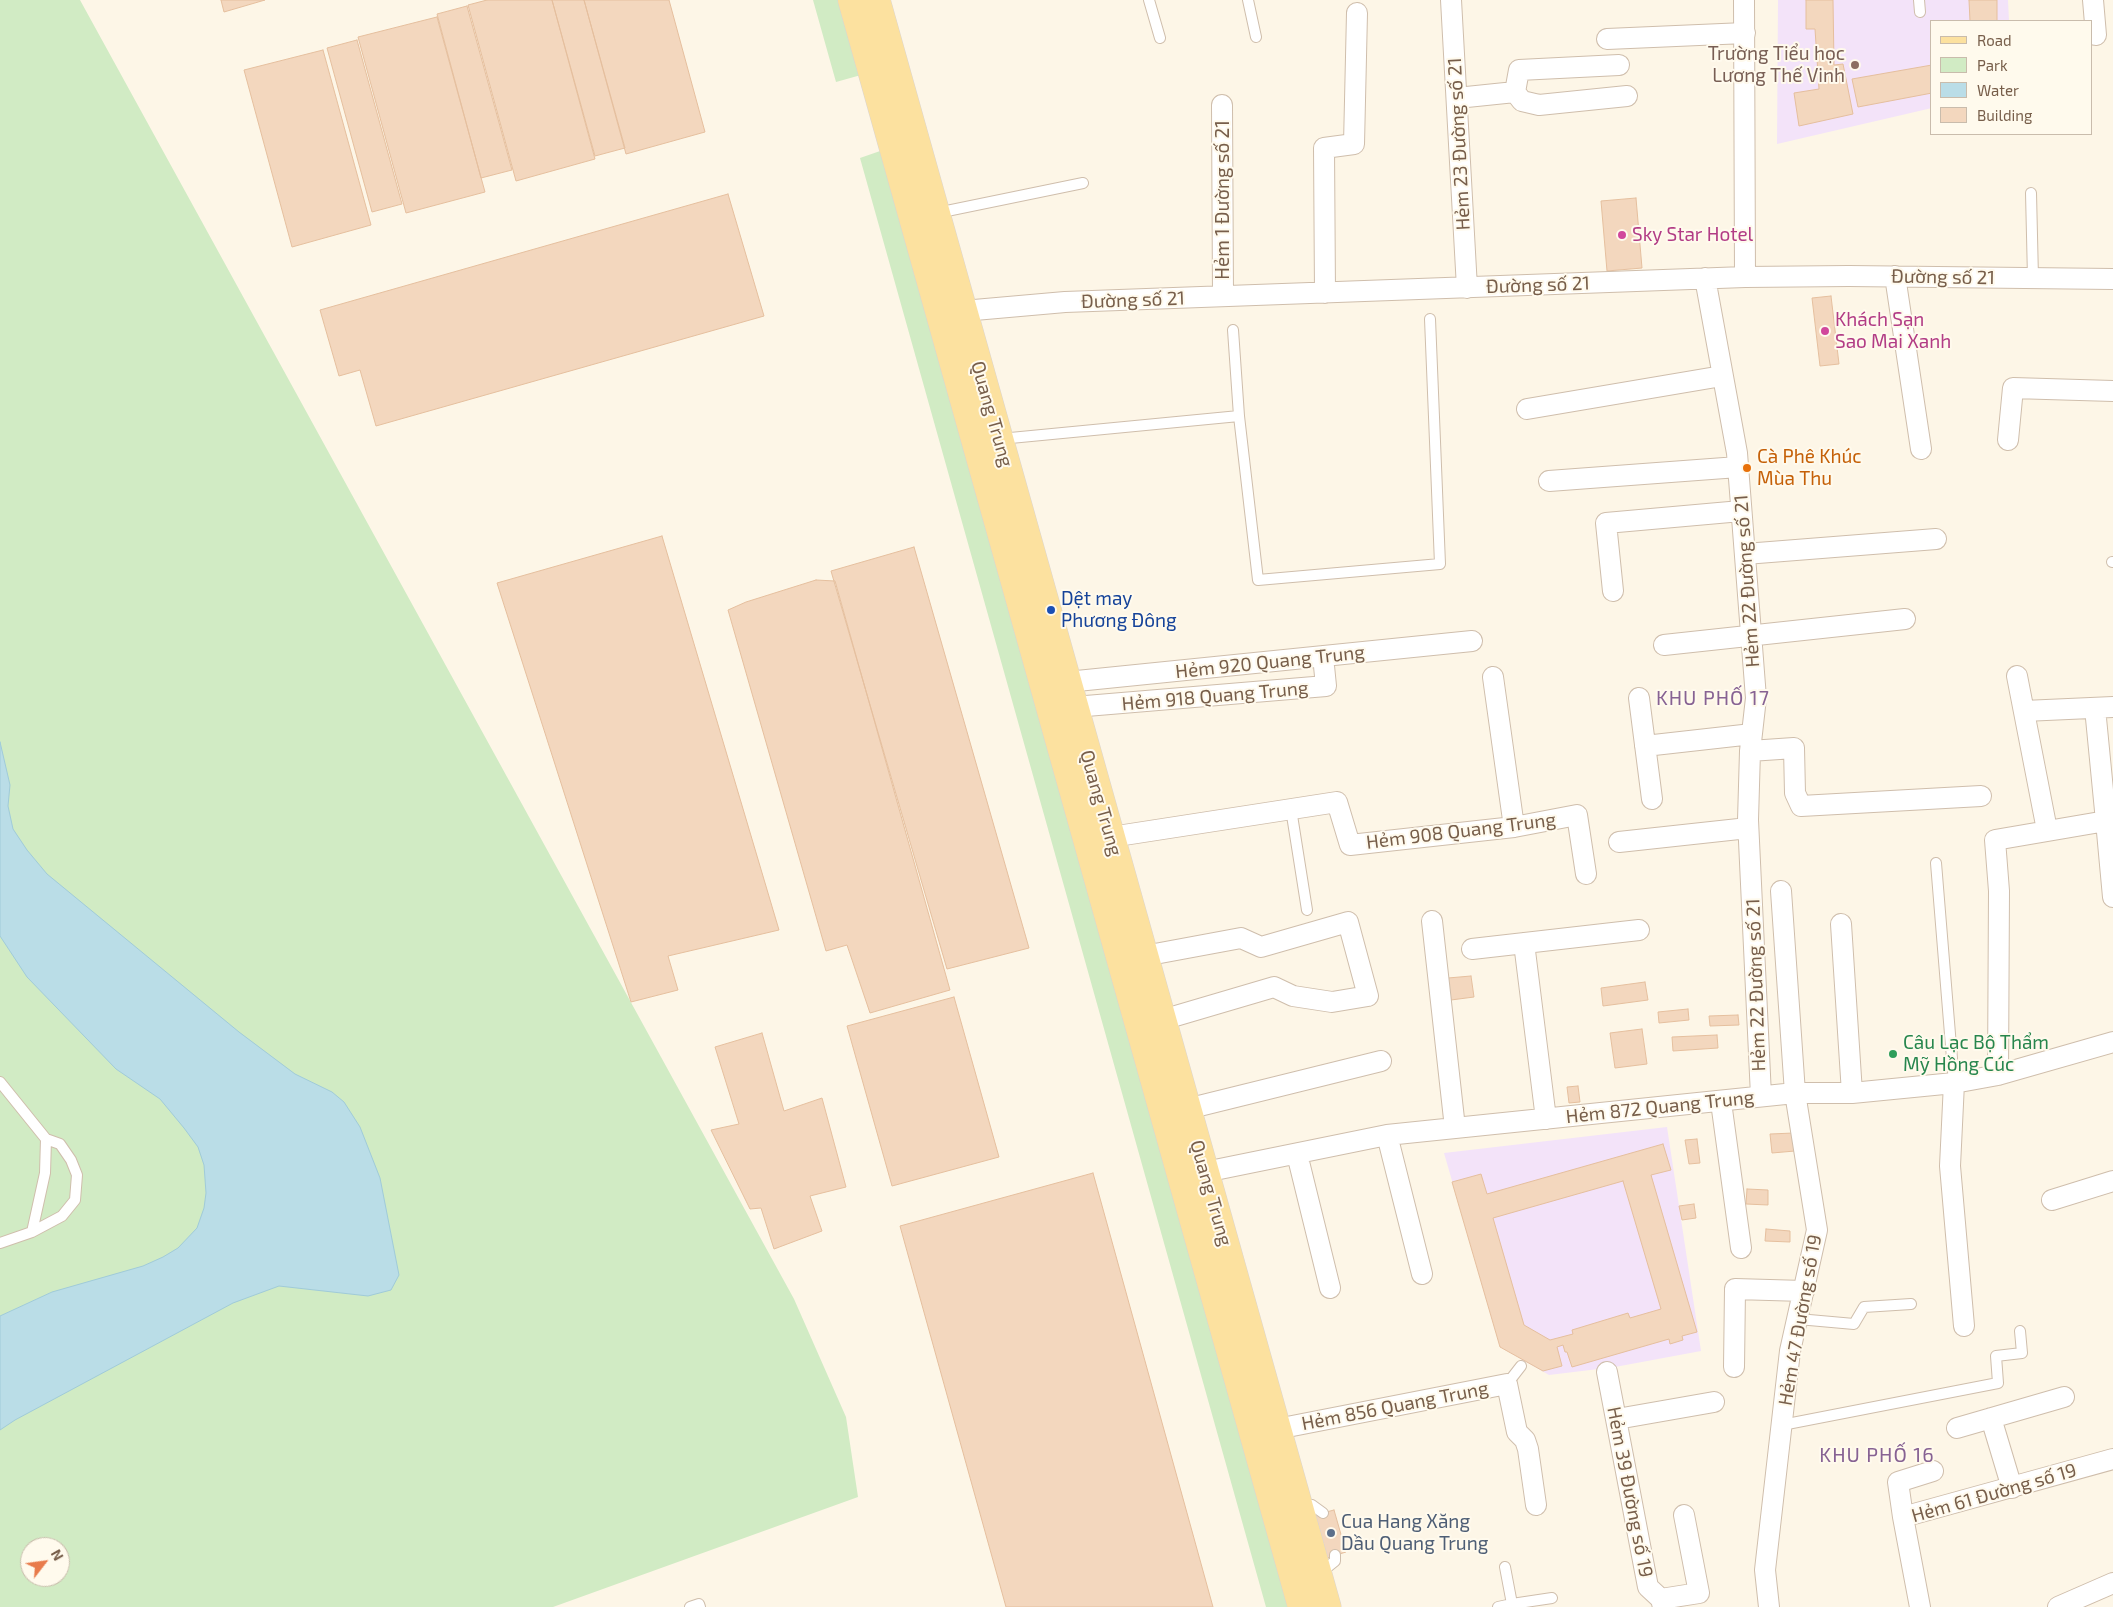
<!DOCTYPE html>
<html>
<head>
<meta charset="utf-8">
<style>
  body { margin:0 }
  #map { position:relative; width:2113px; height:1607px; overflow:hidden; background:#fdf6e7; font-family:"Exo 2",sans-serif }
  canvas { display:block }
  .legend { position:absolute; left:1930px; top:20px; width:162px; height:115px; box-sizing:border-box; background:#fffaed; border:1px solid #c9bcac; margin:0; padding:6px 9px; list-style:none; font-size:15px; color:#775e4a }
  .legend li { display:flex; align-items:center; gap:10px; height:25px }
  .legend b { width:25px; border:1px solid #c9bcac }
  .north { position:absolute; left:20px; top:1537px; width:50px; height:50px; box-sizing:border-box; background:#fffaed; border:1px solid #c9bcac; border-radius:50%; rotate:60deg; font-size:14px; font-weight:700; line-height:20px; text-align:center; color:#775e4a }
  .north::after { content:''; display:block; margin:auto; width:18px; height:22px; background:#e87b4b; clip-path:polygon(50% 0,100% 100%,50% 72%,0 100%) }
</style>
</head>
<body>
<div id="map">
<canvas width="2113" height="1607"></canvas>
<ul class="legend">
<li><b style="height:6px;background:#fce19f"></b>Road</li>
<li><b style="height:14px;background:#d1ebc4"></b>Park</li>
<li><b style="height:14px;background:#badde7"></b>Water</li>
<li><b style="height:14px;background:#f3d7be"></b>Building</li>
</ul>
<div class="north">N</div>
</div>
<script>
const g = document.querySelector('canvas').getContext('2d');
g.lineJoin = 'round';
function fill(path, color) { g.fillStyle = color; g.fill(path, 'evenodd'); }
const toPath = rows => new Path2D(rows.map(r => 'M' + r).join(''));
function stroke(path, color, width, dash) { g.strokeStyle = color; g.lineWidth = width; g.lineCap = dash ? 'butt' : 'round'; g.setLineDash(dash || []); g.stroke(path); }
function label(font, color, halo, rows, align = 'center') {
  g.font = font + ' "Exo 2",sans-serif'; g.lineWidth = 4; g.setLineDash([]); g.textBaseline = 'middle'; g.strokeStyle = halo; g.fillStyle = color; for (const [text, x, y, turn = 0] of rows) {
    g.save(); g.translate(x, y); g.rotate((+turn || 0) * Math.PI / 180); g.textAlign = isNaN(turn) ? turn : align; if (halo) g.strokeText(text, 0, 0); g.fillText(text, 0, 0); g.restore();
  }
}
fill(toPath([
  [1778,0,2008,0,2009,21,1932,21,1932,108,1777,144],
  [1667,1127,1701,1351,1615,1367,1549,1375,1500,1347,1444,1153]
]), '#f3e3f9');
fill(toPath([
  [0,0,80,0,794,1299,846,1417,858,1497,553,1607,0,1607],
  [30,1547,60,1547,60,1577,30,1577],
  [813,0,840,0,861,75,836,82],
  [883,150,1292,1607,1266,1607,860,158]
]), '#d1ebc4');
const water = toPath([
  [0,742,10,785,8,806,13,829,27,850,47,874,239,1032,295,1074,332,1092,344,1102,360,1127,380,1178,399,1275,391,1290,368,1296,279,1286,233,1303,15,1420,0,1430,0,1316,52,1292,143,1266,163,1257,178,1248,197,1228,204,1208,206,1193,204,1165,198,1147,184,1128,160,1099,116,1069,27,977,0,936,0,742]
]);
fill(water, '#badde7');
stroke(water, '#a0cbd9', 1);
const building = toPath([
  [221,0,265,0,224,12,221,0],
  [487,0,552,0,595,159,516,181,468,5,487,0],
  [552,0,584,0,625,148,595,156,552,0],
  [584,0,669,0,705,132,626,154,584,0],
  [1806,0,1833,0,1834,65,1843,64,1853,114,1799,126,1794,93,1819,89,1815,29,1806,29,1806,0],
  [1969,0,1997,0,1997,21,1970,21,1969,0],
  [467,6,512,170,481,178,437,14,467,6],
  [437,17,485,192,406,213,358,37,437,17],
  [357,40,402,204,372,212,327,48,357,40],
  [323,50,371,225,292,247,244,70,323,50],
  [1932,65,1932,93,1858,107,1852,79,1932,65],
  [728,194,764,316,376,426,360,370,339,376,320,310,728,194],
  [1636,198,1642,268,1607,271,1601,201,1636,198],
  [1831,296,1839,364,1820,366,1812,298,1831,296],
  [662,536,779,930,668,956,678,990,631,1002,497,583,662,536],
  [914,547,1029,948,947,969,831,571,914,547],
  [816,580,835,581,950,990,870,1013,847,945,826,951,728,610,746,602,816,580],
  [1471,976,1474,997,1451,1000,1448,978,1471,976],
  [1645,982,1648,1000,1603,1006,1601,988,1645,982],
  [954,997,999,1157,892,1186,847,1026,954,997],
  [1688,1009,1689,1020,1659,1023,1658,1012,1688,1009],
  [1738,1015,1739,1025,1710,1026,1709,1016,1738,1015],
  [1642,1029,1647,1064,1615,1068,1610,1033,1642,1029],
  [762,1033,784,1111,822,1098,846,1187,810,1196,822,1231,774,1249,761,1208,750,1209,711,1130,739,1124,715,1047,762,1033],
  [1717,1035,1718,1048,1673,1051,1672,1037,1717,1035],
  [1578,1086,1580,1102,1569,1103,1567,1087,1578,1086],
  [1794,1133,1795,1151,1772,1153,1770,1134,1794,1133],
  [1697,1139,1700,1163,1689,1164,1685,1140,1697,1139],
  [1663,1144,1671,1170,1651,1175,1697,1332,1682,1336,1683,1340,1670,1344,1669,1339,1572,1367,1567,1352,1565,1352,1563,1345,1557,1347,1562,1366,1543,1371,1500,1347,1452,1182,1481,1174,1487,1194,1663,1144],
  [1623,1181,1661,1309,1630,1318,1628,1313,1572,1330,1573,1334,1550,1340,1524,1325,1493,1218,1623,1181],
  [1093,1173,1213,1607,1006,1607,900,1226,1093,1173],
  [1747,1189,1768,1190,1768,1205,1746,1204,1747,1189],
  [1694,1204,1696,1218,1682,1220,1679,1206,1694,1204],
  [1766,1229,1790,1231,1790,1242,1765,1241,1766,1229],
  [1334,1510,1346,1552,1327,1558,1315,1515,1334,1510]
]);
fill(building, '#f3d7be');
stroke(building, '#e5bf9e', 1);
const service = toPath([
  [1149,0,1160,38],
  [1248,0,1256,37],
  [1919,0,1920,12],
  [2031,193,2033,278],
  [937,213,1083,183],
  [1233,330,1239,416,1258,580,1440,564,1430,319],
  [1000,439,1239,416],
  [2112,562,2113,562],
  [1291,809,1307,910],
  [1936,863,1954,1083],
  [0,1082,46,1139,60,1144,71,1160,77,1175,75,1200,62,1216,32,1232,0,1243],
  [32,1232,45,1173,46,1139],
  [1798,1319,1854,1324,1864,1307,1911,1304],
  [1507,1384,1521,1366],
  [1782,1425,1998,1383,1996,1356,2022,1353,2020,1331],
  [1301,1506,1312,1505,1323,1513],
  [1505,1567,1512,1604,1552,1598],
  [1320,1573,1335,1561,1335,1555],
  [690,1607,699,1604,700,1607],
  [1498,1607,1512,1604,1513,1607]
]);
const minor = toPath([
  [1451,0,1467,288],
  [1744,0,1745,277],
  [2093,0,2096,35],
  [1607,39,1745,33],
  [1515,92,1519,70,1619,65],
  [1457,98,1515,92,1522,101,1539,105,1627,96],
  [1222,105,1223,296],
  [1895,276,1921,449],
  [1705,278,1737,453,1756,698,1750,751,1748,820,1761,1096],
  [1325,293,1324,148,1354,144,1357,13],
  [963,311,1065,302,1745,277,1849,276,2113,279],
  [1527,409,1722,376],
  [2008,440,2013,388,2113,391],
  [1549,481,1738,467],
  [1745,554,1936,539],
  [1613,591,1606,523,1741,511],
  [1664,645,1905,619],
  [2017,676,2047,830],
  [1493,677,1514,827],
  [1067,682,1472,641],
  [1639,698,1652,799],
  [1074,707,1326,686,1323,656],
  [2095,708,2106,821],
  [2024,711,2113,707],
  [1645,746,1752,734],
  [1750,751,1794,748,1795,793,1801,806,1981,796],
  [1111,837,1337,802,1350,845,1514,827,1577,815,1586,874],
  [1619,842,1748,828],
  [1432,921,1455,1128],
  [1841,924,1852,1093],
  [1524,943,1546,1119],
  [1472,949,1639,930],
  [1144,956,1241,938,1261,947,1348,922,1368,996,1332,1002,1293,996,1274,987,1162,1020],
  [1998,1075,1999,891,1995,840,2106,821,2113,897],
  [1954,1083,1950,1166,1964,1326],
  [1721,1102,1741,1248],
  [1187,1109,1381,1061],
  [1387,1135,1422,1274],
  [1297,1154,1330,1288],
  [1205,1172,1387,1135,1795,1093,1852,1093,1954,1083,1998,1075,2113,1042],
  [2052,1200,2113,1181],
  [1734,1367,1735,1289,1804,1291],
  [1607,1372,1648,1587,1661,1599,1663,1607],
  [1991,1418,2012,1488],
  [1617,1419,1714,1402],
  [1957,1428,2064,1397],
  [1277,1429,1507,1384,1517,1432,1525,1440,1528,1449,1536,1505],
  [1903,1517,1898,1482,1933,1471],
  [1661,1599,1699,1593,1684,1515],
  [1769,1607,1765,1570,1790,1351,1817,1230,1795,1093,1781,891],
  [1920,1607,1903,1517,2113,1459],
  [2058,1607,2113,1583]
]);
const primary = toPath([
  [852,0,1302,1607],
  [876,0,1327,1607]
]);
stroke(service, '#cfbeac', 12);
stroke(minor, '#cfbeac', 22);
stroke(primary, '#dcd5d0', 29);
stroke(service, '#fff', 10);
stroke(minor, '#fff', 20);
stroke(primary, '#fce19f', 28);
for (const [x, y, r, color] of [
  [1855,65,5,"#8d6e63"],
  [1622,235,5,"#d1479c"],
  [1825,331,5,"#d1479c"],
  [1747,468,5,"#e8710a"],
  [1051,610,5,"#1a4fb4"],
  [1893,1054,5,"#2e9e5b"],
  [1331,1533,5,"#5c6f8a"]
]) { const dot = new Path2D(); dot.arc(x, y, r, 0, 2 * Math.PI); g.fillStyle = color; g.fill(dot); stroke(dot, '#fffaed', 2); }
label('19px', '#785e54', '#fffaed', [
  ["Trường Tiểu học",1845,54],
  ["Lương Thế Vinh",1845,76]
], 'right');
label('19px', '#775e4a', '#fffaed', [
  ["Hẻm 23 Đường số 21",1459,144,-93],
  ["Hẻm 1 Đường số 21",1223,200,-90],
  ["Đường số 21",1943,277,1],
  ["Đường số 21",1538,285,-2],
  ["Đường số 21",1133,300,-2],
  ["Quang Trung",992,414,74],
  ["Hẻm 22 Đường số 21",1747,581,-94],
  ["Hẻm 920 Quang Trung",1270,662,-6],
  ["Hẻm 918 Quang Trung",1215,696,-5],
  ["Quang Trung",1101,803,74],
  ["Hẻm 908 Quang Trung",1461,831,-7],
  ["Hẻm 22 Đường số 21",1756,985,-92],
  ["Hẻm 872 Quang Trung",1660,1107,-6],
  ["Quang Trung",1211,1193,74],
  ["Hẻm 47 Đường số 19",1800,1320,-80],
  ["Hẻm 856 Quang Trung",1395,1406,-11],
  ["Hẻm 39 Đường số 19",1630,1492,79],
  ["Hẻm 61 Đường số 19",1994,1493,-16]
]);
label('19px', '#b23c85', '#fffaed', [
  ["Sky Star Hotel",1632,235],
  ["Khách Sạn",1835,320],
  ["Sao Mai Xanh",1835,342]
], 'left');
label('19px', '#c56008', '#fffaed', [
  ["Cà Phê Khúc",1757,457],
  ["Mùa Thu",1757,479]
], 'left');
label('19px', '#164399', '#fffaed', [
  ["Dệt may",1061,599],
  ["Phương Đông",1061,621]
], 'left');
label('19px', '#27864d', '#fffaed', [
  ["Câu Lạc Bộ Thẩm",1903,1043],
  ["Mỹ Hồng Cúc",1903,1065]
], 'left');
label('19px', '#4e5e75', '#fffaed', [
  ["Cua Hang Xăng",1341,1522],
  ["Dầu Quang Trung",1341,1544]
], 'left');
g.letterSpacing = '1px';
label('20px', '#876293', '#fffaed', [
  ["KHU PHỐ 17",1713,698],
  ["KHU PHỐ 16",1877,1455]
]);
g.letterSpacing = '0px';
</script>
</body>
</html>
